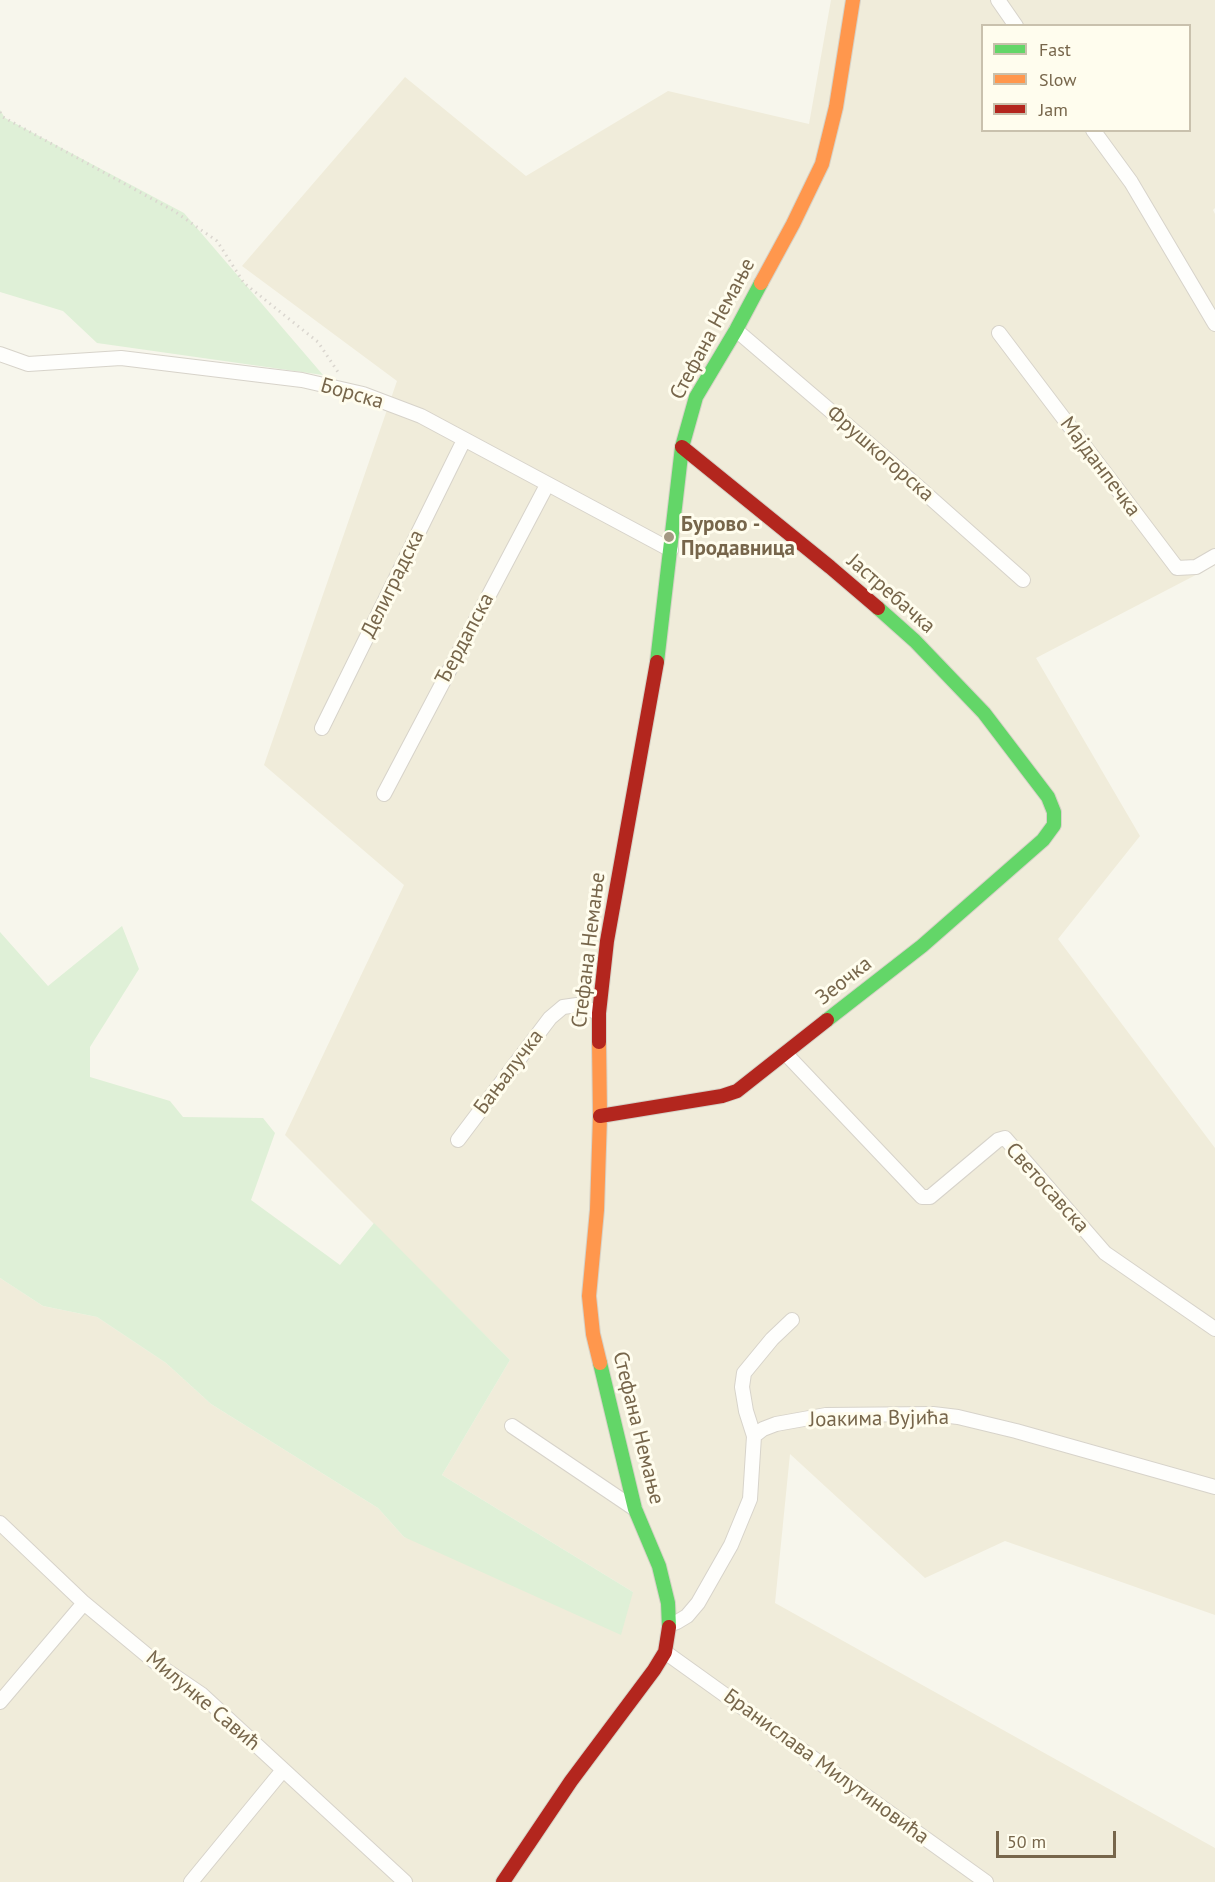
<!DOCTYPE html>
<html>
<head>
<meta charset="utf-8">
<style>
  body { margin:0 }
  #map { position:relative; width:1215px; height:1882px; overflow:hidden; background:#f7f6ec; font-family:"PT Sans",sans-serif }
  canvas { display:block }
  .legend { position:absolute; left:981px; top:24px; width:210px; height:108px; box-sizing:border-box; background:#fffdee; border:2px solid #c9c1ad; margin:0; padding:8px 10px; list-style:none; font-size:18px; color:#77664b }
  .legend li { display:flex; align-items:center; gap:12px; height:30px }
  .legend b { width:30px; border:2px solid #c9c1ad }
  .scale { position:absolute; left:996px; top:1831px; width:120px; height:27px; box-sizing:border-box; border:3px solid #77664b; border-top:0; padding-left:8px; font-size:18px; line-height:21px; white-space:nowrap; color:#77664b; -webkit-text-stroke:4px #fffdee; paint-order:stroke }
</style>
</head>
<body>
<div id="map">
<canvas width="1215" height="1882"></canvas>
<ul class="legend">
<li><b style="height:8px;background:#63d668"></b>Fast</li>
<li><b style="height:8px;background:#ff974d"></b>Slow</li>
<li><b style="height:8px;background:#b3261e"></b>Jam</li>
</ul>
<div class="scale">50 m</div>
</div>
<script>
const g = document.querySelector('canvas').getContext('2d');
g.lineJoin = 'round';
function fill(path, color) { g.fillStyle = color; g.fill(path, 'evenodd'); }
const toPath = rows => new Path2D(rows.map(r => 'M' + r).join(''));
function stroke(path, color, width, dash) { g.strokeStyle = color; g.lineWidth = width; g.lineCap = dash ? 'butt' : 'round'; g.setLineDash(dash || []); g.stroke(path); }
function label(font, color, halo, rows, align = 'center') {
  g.font = font + ' "PT Sans",sans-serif'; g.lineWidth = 6; g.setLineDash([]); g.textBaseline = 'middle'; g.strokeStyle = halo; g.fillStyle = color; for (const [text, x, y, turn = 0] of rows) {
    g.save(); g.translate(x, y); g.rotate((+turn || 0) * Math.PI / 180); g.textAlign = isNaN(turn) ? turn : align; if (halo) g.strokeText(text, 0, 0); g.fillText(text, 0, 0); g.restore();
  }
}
fill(toPath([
  [831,0,1215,0,1215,208,1213,210,1215,214,1215,565,1036,658,1140,836,1058,939,1215,1148,1215,1615,1005,1541,925,1578,790,1454,775,1603,1215,1848,1215,1882,0,1882,0,1278,43,1306,97,1317,166,1363,211,1404,378,1508,404,1537,633,1592,442,1475,510,1360,285,1135,404,885,264,765,397,381,242,266,405,77,526,176,668,91,809,124],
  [982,26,1190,26,1190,130,982,130]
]), '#f0ecda');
fill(toPath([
  [0,110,5,118,184,213,323,375,97,343,63,311,0,292],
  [122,926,139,969,90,1047,90,1077,170,1101,183,1117,263,1118,275,1133,251,1200,340,1265,374,1223,510,1360,442,1475,633,1592,621,1635,404,1537,378,1508,211,1404,166,1363,97,1317,43,1306,0,1278,0,932,48,986]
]), '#dff0d7');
const street = toPath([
  [998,0,1016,26],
  [1093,130,1131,182,1215,324],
  [736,330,889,461,1023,580],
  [999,333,1177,568,1196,567,1215,556],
  [0,354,28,364,121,358,302,380,363,394,421,416,671,550],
  [322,728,464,440],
  [384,794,547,485],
  [786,1054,922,1197,930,1197,998,1140,1005,1138,1105,1253,1215,1329],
  [458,1140,550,1018,563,1007,577,1005,599,1013],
  [512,1426,635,1509],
  [754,1436,746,1411,742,1387,744,1373,772,1339,792,1320],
  [0,1523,84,1603,160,1666,201,1694,405,1882],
  [669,1625,677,1622,687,1616,698,1603,731,1545,750,1499,754,1436,763,1429,776,1424,826,1415,933,1414,958,1417,1016,1431,1215,1487],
  [665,1652,986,1882],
  [0,1702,84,1603],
  [191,1882,283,1770]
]);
const fast = toPath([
  [657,662,682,447,696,397,736,330,761,283],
  [827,1020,922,946,1043,840,1054,825,1054,812,1048,797,984,713,915,641,878,608],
  [600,1363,635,1509,659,1566,668,1603,669,1627]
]);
const slow = toPath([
  [761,283,793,224,822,164,836,107,853,0],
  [599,1042,600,1116,597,1210,589,1296,593,1334,600,1363]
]);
const jam = toPath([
  [682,447,830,567,878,608],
  [599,1042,599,1013,607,941,657,662],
  [600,1116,722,1096,737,1091,827,1020],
  [503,1882,571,1781,654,1670,665,1652,669,1627]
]);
stroke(street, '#d7d3ca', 16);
stroke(fast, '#d6d2c7', 16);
stroke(slow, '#d6d2c7', 16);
stroke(jam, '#d6d2c7', 16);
stroke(toPath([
  [0,112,3,117,174,211,217,241,244,283,318,342,340,375]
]), '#dad6cf', 3, [1.5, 4.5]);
stroke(street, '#fefefc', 14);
stroke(fast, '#63d668', 14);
stroke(slow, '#ff974d', 14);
stroke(jam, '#b3261e', 14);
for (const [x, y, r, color] of [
  [669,537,6,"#a49883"]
]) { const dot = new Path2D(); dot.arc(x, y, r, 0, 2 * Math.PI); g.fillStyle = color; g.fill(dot); stroke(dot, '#fffdee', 2); }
label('21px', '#77664b', '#fffdee', [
  ["Стефана Немање",713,329,-62],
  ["Борска",352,394,16],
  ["Фрушкогорска",880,454,41],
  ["Мајданпечка",1100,467,53],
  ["Делиградска",393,584,-64],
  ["Јастребачка",891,594,41],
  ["Ђердапска",465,639,-62],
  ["Стефана Немање",589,950,-83],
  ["Зеочка",844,981,-38],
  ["Бањалучка",509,1072,-53],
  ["Светосавска",1047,1188,48],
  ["Јоакима Вујића",879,1419,-1],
  ["Стефана Немање",638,1428,76],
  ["Милунке Савић",203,1701,40],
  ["Бранислава Милутиновића",826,1767,36]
]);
label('bold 21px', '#77664b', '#fffdee', [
  ["Бурово -",681,525],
  ["Продавница",681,549]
], 'left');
</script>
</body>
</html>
